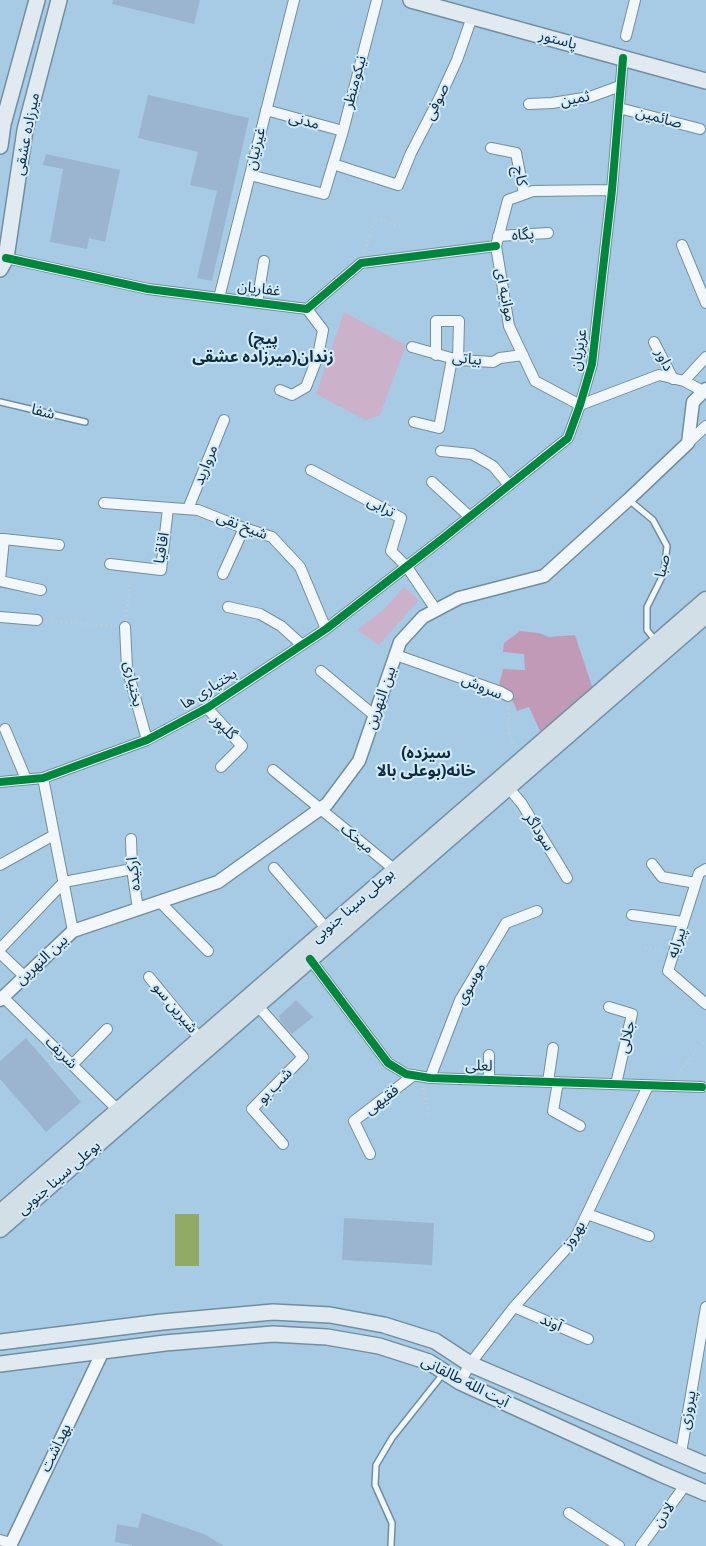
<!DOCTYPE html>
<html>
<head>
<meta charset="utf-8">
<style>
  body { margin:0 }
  canvas { display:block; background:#a7cbe4 }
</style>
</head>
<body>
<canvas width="706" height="1546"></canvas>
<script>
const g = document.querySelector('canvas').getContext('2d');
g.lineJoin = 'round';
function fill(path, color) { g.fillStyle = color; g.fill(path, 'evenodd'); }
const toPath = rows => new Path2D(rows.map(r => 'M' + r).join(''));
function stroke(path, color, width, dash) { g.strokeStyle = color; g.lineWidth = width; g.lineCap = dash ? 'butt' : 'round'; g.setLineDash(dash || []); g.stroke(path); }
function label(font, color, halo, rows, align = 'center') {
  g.font = font + ' "IBM Plex Sans","Noto Sans Arabic",sans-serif'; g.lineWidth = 4; g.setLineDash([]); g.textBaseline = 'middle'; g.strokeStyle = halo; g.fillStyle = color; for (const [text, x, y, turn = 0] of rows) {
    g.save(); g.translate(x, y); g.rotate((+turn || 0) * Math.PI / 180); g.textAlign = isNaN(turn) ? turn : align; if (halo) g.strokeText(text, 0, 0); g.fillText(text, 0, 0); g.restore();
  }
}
fill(toPath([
  [344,312,406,345,380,415,365,420,316,394],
  [404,587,419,600,379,645,357,630,384,609]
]), '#ccb1ca');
fill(toPath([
  [520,631,539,633,549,637,575,635,593,689,541,733,529,707,517,711,508,690,499,685,503,669,525,670,524,654,503,652,504,643]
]), '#c19ab7');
fill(toPath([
  [175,1214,199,1214,199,1266,175,1266]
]), '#91ab67');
fill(toPath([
  [113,0,200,0,194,24,112,4],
  [148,95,249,118,212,281,197,278,217,191,190,185,198,152,138,138],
  [46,154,120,170,105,242,89,238,87,249,50,242,63,169,43,165],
  [296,1000,313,1017,292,1034,281,1022,279,1016],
  [26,1038,81,1102,46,1132,0,1079,0,1061],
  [344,1218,434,1223,432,1265,342,1260],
  [142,1513,204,1534,224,1546,132,1546,132,1545,115,1542,117,1524,138,1528]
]), '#9bb5d0');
const service = toPath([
  [0,402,85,422],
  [629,500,653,520,667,546,664,573,647,607,647,630,655,640],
  [391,1546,392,1523,375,1485,376,1465,392,1438,443,1374]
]);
const minor = toPath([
  [626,36,635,0],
  [529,104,552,103,590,97,620,86],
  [619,108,700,129],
  [266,110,343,131],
  [491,148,516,153,524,194],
  [333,164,398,185,411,153,440,97,457,60,472,17],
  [250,175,324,194,343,131,377,0],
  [612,190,533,191,508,200,496,246,509,326,535,381,580,405,659,375,684,381,703,391],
  [498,236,548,233],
  [682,245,706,303],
  [6,258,148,289,307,309,361,263,496,246],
  [219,298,294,0],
  [257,303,264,261],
  [654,342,673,379],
  [412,347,458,360,493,362,500,358,523,355],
  [436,355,436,321,459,321,458,360],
  [684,381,706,357],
  [280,390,292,395,306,387,318,356,323,330,307,309],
  [414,422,439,428,452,359],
  [688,443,706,426],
  [441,451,472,454,493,466,509,485],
  [311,470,401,518,391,551,407,567,436,610],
  [432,482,470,517],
  [104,503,198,510,238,526,272,537,300,567,326,629],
  [188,509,224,420],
  [0,539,4,539,0,580],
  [4,539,59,545],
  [110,564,161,570,168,508],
  [223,574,244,528],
  [0,581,41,590],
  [228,607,260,614,281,626,302,645],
  [0,617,37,620],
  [125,627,127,668,147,740],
  [396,655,501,692,508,696],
  [321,671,375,716],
  [207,708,242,746,221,767],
  [5,729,26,779],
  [273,770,395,870],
  [43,778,73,931],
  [0,782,43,778,147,740,207,708,326,629,442,539,568,438,580,405,592,364,612,190,623,58],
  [508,787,522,804,567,878],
  [131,839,132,869,138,909],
  [652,864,662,877,696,883],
  [0,865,54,835],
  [274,868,327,929],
  [706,869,699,873,668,971,706,1004],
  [160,902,208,951],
  [632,915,683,922],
  [0,949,64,882,132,869],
  [0,953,24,976],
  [310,959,388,1063,406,1074,430,1078,702,1087],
  [149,977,200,1039],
  [3,997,118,1110],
  [257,1005,303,1057,252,1109,283,1144],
  [609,1007,632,1014,616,1084],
  [72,1065,107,1029],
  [430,1078,460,1000,506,923,537,911],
  [489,1080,489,1055],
  [548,1082,553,1048],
  [558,1082,553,1111,580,1126],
  [370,1154,354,1121,414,1075],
  [587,1214,649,1236],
  [514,1307,588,1339],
  [460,1382,470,1364,514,1307,575,1239,648,1086],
  [681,1453,706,1307],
  [569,1513,619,1546],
  [0,1540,11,1543],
  [641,1546,686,1484]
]);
const tertiary = toPath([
  [0,1000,73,931,218,882,327,804,359,761,400,642,423,617,459,598,544,576,628,500,688,443,693,402,706,389],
  [10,1546,103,1351]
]);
const secondary = toPath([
  [411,0,706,81],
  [0,146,3,124,37,0],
  [0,269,6,258,25,130,59,0],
  [0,1342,162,1322,273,1312,330,1315,384,1325,435,1341,470,1364,706,1465],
  [0,1364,165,1343,273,1334,327,1337,379,1346,429,1362,460,1382,659,1473,706,1493]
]);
const primary = toPath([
  [0,1213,706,600],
  [0,1229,706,615]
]);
stroke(service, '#718ea1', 8);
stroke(minor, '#718ea1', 12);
stroke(tertiary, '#718ea1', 15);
stroke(secondary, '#718ea1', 18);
stroke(primary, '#7492a6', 19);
stroke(toPath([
  [365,251,375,218,401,226],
  [126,616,131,577],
  [46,621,116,626],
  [509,708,508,727,512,742,517,747],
  [645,948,664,950],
  [678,1075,700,1045,706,1041],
  [423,1088,429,1113]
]), '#c1cdd5', 2.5, [1, 4]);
stroke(service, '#f2f7fb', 5);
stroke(minor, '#f2f7fb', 10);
stroke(tertiary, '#f2f7fb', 12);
stroke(secondary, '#e2eaf1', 15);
stroke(primary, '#d2dfe7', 16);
stroke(toPath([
  [6,258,148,289,307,309,361,263,496,246],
  [0,782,43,778,147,740,207,708,326,629,442,539,568,438,580,405,592,364,612,190,623,58],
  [310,959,388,1063,406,1074,430,1078,702,1087]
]), '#00873e', 8);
label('15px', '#0e2a3b', '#d2ebfe', [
  ["پاستور",558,40,15],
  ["نیکومنظر",355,82,-75],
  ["ثمین",575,99,-11],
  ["صوفی",437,102,-64],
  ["صائمین",659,118,15],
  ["مدنی",304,121,15],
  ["میرزاده عشقی",27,134,-79],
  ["غیرتیان",256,149,-76],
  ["کاج",520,176,79],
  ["پگاه",523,235,-4],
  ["غفاریان",259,289,7],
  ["موانیه ای",505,295,79],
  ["عزیزیان",579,350,-81],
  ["بیاتی",467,359,6],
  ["داور",664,360,63],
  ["شفا",43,412,14],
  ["مروارید",206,465,-68],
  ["ترابی",381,507,28],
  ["شیخ نقی",242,526,21],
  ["اقاقیا",162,548,-81],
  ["صبا",663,566,-77],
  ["بختیاری",133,684,78],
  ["سروش",482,687,23],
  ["بختیاری ها",209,689,-32],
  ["بین النهرین",381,698,-71],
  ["گلپور",224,727,47],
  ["سوداگر",539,832,58],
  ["میخک",357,839,39],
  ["ارکیده",134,874,-96],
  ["بوعلی سینا جنوبی",353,906,-41],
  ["پیرایه",677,943,-72],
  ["بین النهرین",42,960,-43],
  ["موسوی",471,984,-61],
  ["شیرین سو",175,1008,50],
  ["جلالی",627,1037,-77],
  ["شریف",61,1053,45],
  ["لعلی",479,1066,2],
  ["شب بو",275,1086,-46],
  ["فقیهی",382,1100,-37],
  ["بوعلی سینا جنوبی",59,1178,-41],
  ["بهروز",574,1235,-57],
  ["آوند",551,1323,24],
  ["آیت الله طالقانی",465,1382,27],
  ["پیروزی",688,1410,-80],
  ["بهداشت",56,1448,-64],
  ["لادن",664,1515,-55]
]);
label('bold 16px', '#0e2a3b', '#d2ebfe', [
  ["(پیچ",263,339],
  ["زندان(میرزاده عشقی",263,357],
  ["(سیزده",426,753],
  ["خانه(بوعلی بالا",426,771]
]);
</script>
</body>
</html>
